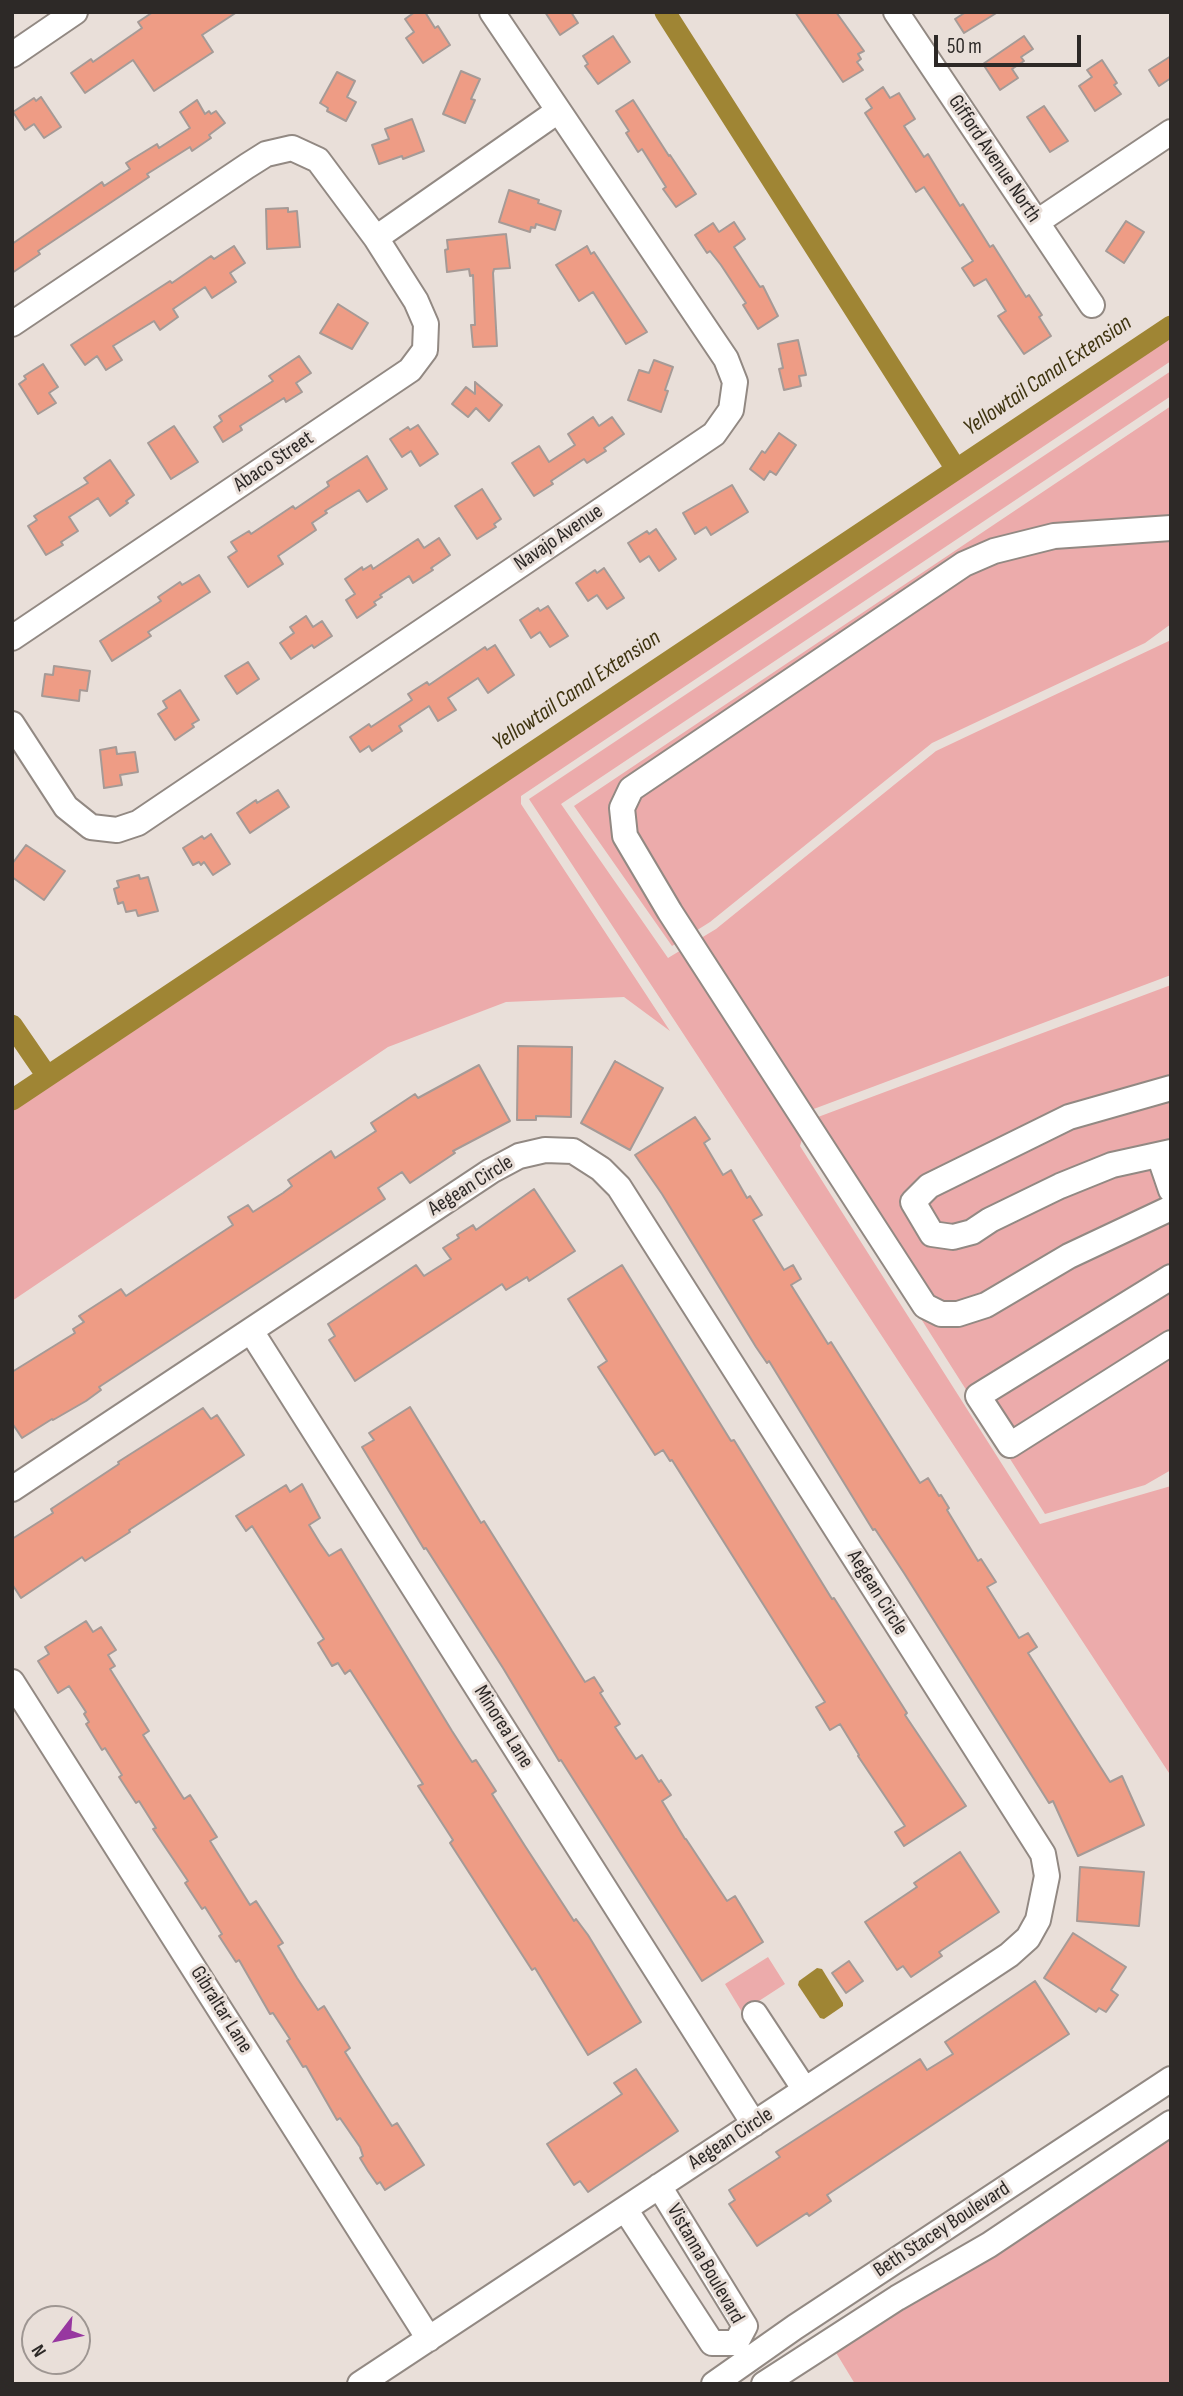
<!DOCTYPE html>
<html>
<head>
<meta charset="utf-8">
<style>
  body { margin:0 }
  #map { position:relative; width:1183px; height:2396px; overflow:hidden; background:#e9dfd9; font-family:"Sofia Sans Condensed",sans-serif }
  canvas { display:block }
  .frame { position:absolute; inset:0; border:14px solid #2d2927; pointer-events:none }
  .north { position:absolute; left:21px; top:2305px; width:70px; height:70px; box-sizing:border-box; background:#e9dfd9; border:2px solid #9e9692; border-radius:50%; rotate:238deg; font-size:19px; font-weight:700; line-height:28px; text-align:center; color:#2d2927 }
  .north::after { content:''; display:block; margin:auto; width:24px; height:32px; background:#9737a0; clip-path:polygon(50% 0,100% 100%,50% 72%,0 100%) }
  .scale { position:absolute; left:934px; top:35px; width:147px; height:32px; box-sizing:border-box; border:4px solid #2d2927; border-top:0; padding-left:9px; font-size:21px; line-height:24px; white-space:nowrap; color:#2d2927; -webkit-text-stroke:5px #e9dfd9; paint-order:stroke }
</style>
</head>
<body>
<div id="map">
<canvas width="1183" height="2396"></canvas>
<div class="frame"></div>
<div class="north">N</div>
<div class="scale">50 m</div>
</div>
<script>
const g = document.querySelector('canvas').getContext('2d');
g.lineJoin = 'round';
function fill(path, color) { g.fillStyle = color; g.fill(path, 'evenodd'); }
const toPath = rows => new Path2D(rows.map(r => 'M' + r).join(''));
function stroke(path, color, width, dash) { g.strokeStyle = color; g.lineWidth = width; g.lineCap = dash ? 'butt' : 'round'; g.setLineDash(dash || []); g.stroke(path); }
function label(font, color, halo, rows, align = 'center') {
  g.font = font + ' "Sofia Sans Condensed",sans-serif'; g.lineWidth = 6; g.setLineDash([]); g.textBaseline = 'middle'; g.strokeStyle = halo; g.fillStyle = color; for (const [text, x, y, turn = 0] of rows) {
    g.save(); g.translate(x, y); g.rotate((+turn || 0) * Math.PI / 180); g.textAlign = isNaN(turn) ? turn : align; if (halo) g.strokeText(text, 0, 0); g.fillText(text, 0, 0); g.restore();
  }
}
fill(toPath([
  [1171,319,1171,361,521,796,521,804,670,1031,624,997,506,1002,388,1047,12,1301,12,1092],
  [1171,371,1171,396,561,804,668,958,716,929,936,751,1171,640,1171,975,811,1110,800,1146,1040,1524,1171,1486,1171,1776,529,799],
  [1171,406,1171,624,1145,643,932,743,710,922,672,946,574,806],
  [1171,985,1171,1470,1145,1485,1045,1514,810,1144,818,1117],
  [768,1957,785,1984,742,2012,725,1984],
  [1171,2135,1171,2384,855,2384,835,2351]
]), '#ecabab');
fill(toPath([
  [817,1968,822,1969,843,2003,843,2006,824,2019,820,2018,798,1985,799,1981]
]), '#9f8534');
stroke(toPath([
  [665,12,956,469],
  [12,1025,47,1076],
  [12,1100,1171,326]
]), '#9f8534', 21);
const building = toPath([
  [153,12,237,12,202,35,213,52,154,91,133,60,85,93,71,73,91,59,93,62,142,28,138,22,153,12],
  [415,12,425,12,435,28,438,26,450,45,423,63,406,38,414,32,405,19,415,12],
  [545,12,571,12,578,23,560,35,545,12],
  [795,12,836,12,864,51,858,54,861,59,857,62,863,70,843,82,795,12],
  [966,12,998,12,964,33,955,19,966,12],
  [613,36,630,62,598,84,585,66,588,64,583,56,613,36],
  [1024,36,1033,49,1021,57,1024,61,1012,69,1018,78,1000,90,983,64,1024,36],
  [1171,56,1171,78,1159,86,1149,70,1171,56],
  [1102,60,1117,83,1114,85,1121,94,1095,111,1079,86,1092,77,1087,70,1102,60],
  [461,71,480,79,471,99,475,100,465,123,443,114,461,71],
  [337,72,355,81,347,97,356,102,346,121,327,111,328,108,320,103,337,72],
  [883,87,890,98,899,93,915,119,904,126,924,157,928,154,960,206,963,204,990,247,993,245,1026,297,1029,295,1042,315,1039,317,1051,336,1024,354,998,316,1006,311,986,279,974,286,962,268,973,261,924,187,916,192,865,113,872,108,866,99,883,87],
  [41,97,61,127,44,138,34,124,25,130,13,112,34,98,36,101,41,97],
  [197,100,205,114,209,111,211,114,216,111,225,123,209,135,211,138,192,151,190,147,147,174,149,177,38,251,40,254,12,273,12,244,102,182,104,186,130,169,126,163,157,144,159,148,190,128,180,112,197,100],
  [633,100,669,156,670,155,696,194,676,207,663,189,666,187,642,149,638,152,626,133,629,131,616,111,633,100],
  [1044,106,1068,141,1050,152,1027,117,1044,106],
  [412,119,424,151,403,159,402,156,379,164,372,145,389,139,385,129,412,119],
  [509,190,539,200,538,203,561,211,555,230,536,224,535,228,531,227,530,232,499,222,509,190],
  [288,208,288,212,297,211,300,247,267,249,266,209,288,208],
  [1126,221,1144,232,1124,263,1106,251,1126,221],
  [734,222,745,239,734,247,760,287,763,286,778,316,758,329,743,305,746,303,721,265,710,251,707,253,695,235,713,223,719,232,734,222],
  [506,234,510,268,494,269,493,273,497,346,473,347,471,325,475,325,473,275,470,276,469,269,447,272,445,250,448,249,447,240,506,234],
  [234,246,245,263,230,273,236,282,212,298,205,287,173,309,178,317,160,330,154,321,113,346,122,360,106,370,97,356,85,365,71,345,170,281,172,283,211,256,214,259,234,246],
  [587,246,591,254,594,252,647,332,626,344,593,292,579,301,556,265,587,246],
  [338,304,368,323,352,349,320,333,338,304],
  [798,340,806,375,799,376,801,386,784,390,779,369,783,368,778,344,798,340],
  [299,356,311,373,296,383,302,392,286,402,284,398,240,426,242,430,223,442,214,427,222,421,219,416,273,381,269,376,299,356],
  [654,360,673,367,665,390,668,391,661,412,628,400,639,370,649,373,654,360],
  [43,364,58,387,49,393,56,403,38,414,19,384,26,379,24,376,43,364],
  [475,382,502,405,489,421,476,408,468,417,452,404,466,387,475,394,475,382],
  [593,417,599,426,612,417,624,434,604,448,606,451,587,463,584,459,551,481,553,484,534,496,512,463,539,446,549,462,575,445,568,434,593,417],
  [418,425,438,454,420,466,411,451,402,457,390,439,408,427,410,430,418,425],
  [174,426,198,462,171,479,148,443,174,426],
  [779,433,796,445,776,475,770,471,764,480,750,469,762,451,765,453,779,433],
  [367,456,387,489,367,502,359,490,325,511,327,513,312,523,316,530,278,556,283,564,248,587,228,557,237,551,231,542,249,531,251,534,293,506,295,509,329,486,327,482,367,456],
  [110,460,134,495,126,501,128,503,110,516,98,498,69,517,78,531,61,542,63,545,46,555,28,526,37,520,34,516,88,483,84,478,110,460],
  [732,485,748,512,711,535,706,527,695,534,683,513,732,485],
  [482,489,501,519,494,524,496,527,477,539,455,506,482,489],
  [656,529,676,559,659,571,649,556,640,562,628,543,647,531,649,534,656,529],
  [439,538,450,555,431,568,433,570,413,583,409,576,380,595,382,597,374,602,376,605,357,618,346,600,355,594,345,579,362,567,363,570,371,565,373,569,418,539,424,548,439,538],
  [604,568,624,598,607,609,597,595,588,601,576,583,595,570,597,573,604,568],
  [199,575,210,592,148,632,151,636,112,661,100,641,161,601,158,597,180,582,182,585,199,575],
  [548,606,568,636,550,647,540,632,531,638,520,620,538,608,540,611,548,606],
  [306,616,313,627,322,621,332,636,314,648,312,645,291,659,280,643,294,633,290,627,306,616],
  [495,645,514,675,488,693,478,678,448,698,456,710,438,721,429,706,399,726,402,731,372,751,369,746,360,752,350,737,369,724,371,727,412,700,408,694,427,682,429,685,485,647,487,650,495,645],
  [248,662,259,679,237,694,225,676,248,662],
  [54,666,90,671,87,691,80,690,79,701,42,696,45,674,53,675,54,666],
  [180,690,199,720,192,724,194,727,175,740,158,714,167,708,163,701,180,690],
  [116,747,117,754,135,752,138,772,120,775,122,785,104,788,100,750,116,747],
  [278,790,289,807,250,833,237,813,256,800,257,803,278,790],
  [211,834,230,864,213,875,204,862,201,865,199,862,193,865,183,848,202,836,204,839,211,834],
  [26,845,65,871,44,900,12,877,12,864,26,845],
  [139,875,140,879,148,877,158,911,138,916,136,910,126,912,123,902,118,904,114,889,119,887,117,881,139,875],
  [518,1046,572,1047,571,1117,536,1116,536,1120,517,1120,518,1046],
  [615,1061,663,1088,630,1150,581,1123,615,1061],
  [479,1065,510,1121,453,1151,455,1153,410,1183,402,1172,378,1188,385,1199,99,1387,101,1390,86,1401,53,1420,52,1419,22,1438,12,1423,12,1372,75,1333,73,1329,84,1322,79,1316,121,1289,126,1296,198,1248,233,1225,228,1217,248,1205,253,1212,283,1193,292,1186,288,1180,331,1151,335,1158,376,1131,371,1123,415,1094,418,1098,479,1065],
  [695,1117,710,1139,704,1143,723,1175,731,1170,747,1198,750,1196,762,1215,753,1220,784,1270,793,1265,801,1279,791,1285,828,1344,831,1342,920,1483,928,1478,939,1496,941,1495,949,1508,947,1510,978,1561,981,1559,996,1582,987,1587,1019,1638,1028,1633,1037,1647,1028,1653,1110,1782,1122,1776,1144,1825,1078,1856,1053,1801,1049,1803,1039,1787,904,1573,875,1529,873,1530,769,1361,767,1363,756,1347,662,1194,635,1155,695,1117],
  [534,1189,575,1251,529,1281,527,1277,506,1290,502,1284,355,1381,329,1340,335,1336,328,1324,416,1265,424,1276,451,1259,443,1248,459,1238,457,1235,473,1225,476,1230,534,1189],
  [622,1265,731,1441,734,1440,832,1599,834,1598,907,1713,905,1715,966,1806,904,1846,895,1832,905,1826,858,1756,859,1755,840,1724,830,1730,816,1707,825,1702,672,1460,670,1461,663,1450,655,1455,598,1367,607,1361,568,1299,622,1265],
  [410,1407,481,1523,484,1521,585,1682,594,1677,603,1691,600,1693,620,1724,615,1727,636,1759,642,1755,659,1782,661,1780,671,1795,662,1801,685,1839,686,1839,727,1901,735,1896,763,1942,702,1981,561,1760,559,1761,503,1668,426,1548,424,1549,362,1447,374,1440,369,1433,410,1407],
  [203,1408,211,1419,217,1415,244,1455,129,1530,130,1532,85,1561,82,1557,21,1598,12,1584,12,1539,53,1513,51,1509,119,1464,118,1462,203,1408],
  [302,1484,320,1518,309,1525,320,1543,329,1556,341,1549,452,1731,472,1762,476,1760,496,1791,492,1794,525,1846,574,1921,576,1919,588,1935,641,2022,588,2055,535,1968,532,1970,450,1843,453,1840,418,1786,423,1784,350,1670,345,1674,338,1663,332,1666,318,1643,324,1639,252,1526,246,1531,236,1516,286,1485,290,1492,302,1484],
  [86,1621,93,1632,101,1627,116,1650,108,1655,115,1666,110,1669,149,1731,143,1735,184,1799,190,1795,217,1837,210,1841,250,1905,256,1901,283,1943,278,1946,297,1978,318,2010,324,2006,350,2048,345,2052,365,2084,392,2126,397,2123,424,2165,385,2190,380,2182,377,2184,368,2171,360,2158,363,2156,360,2147,340,2118,337,2120,306,2066,303,2067,287,2041,290,2039,273,2013,270,2014,239,1960,236,1962,219,1936,222,1934,205,1907,202,1909,185,1883,188,1881,153,1829,156,1828,139,1801,136,1803,119,1777,122,1775,105,1748,102,1750,86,1724,89,1722,84,1714,86,1712,69,1686,58,1693,38,1661,49,1654,45,1647,86,1621],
  [960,1852,999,1912,939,1952,942,1956,911,1977,903,1966,897,1970,865,1922,917,1887,914,1883,960,1852],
  [1080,1867,1144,1872,1139,1926,1077,1921,1080,1867],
  [1073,1933,1126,1967,1111,1990,1118,1995,1106,2012,1099,2008,1096,2012,1044,1978,1073,1933],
  [849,1961,863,1981,846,1993,832,1973,849,1961],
  [1035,1981,1069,2034,827,2195,831,2201,809,2216,807,2213,757,2246,729,2204,735,2200,729,2190,780,2157,776,2152,920,2059,927,2070,953,2054,945,2042,1035,1981],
  [636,2069,678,2131,588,2192,580,2181,574,2185,547,2144,622,2094,614,2083,636,2069]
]);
fill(building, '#ee9c85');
stroke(building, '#a59a96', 2);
const minor = toPath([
  [896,12,1092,305],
  [12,55,75,12],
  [1037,222,1171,132],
  [376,238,558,111],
  [12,324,247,166,266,154,292,148,318,160,376,238,416,301,426,324,425,350,410,370,12,638],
  [1171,528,1054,536,994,551,964,564,631,789,622,808,625,836,670,912,925,1306,941,1314,958,1314,986,1305,1069,1256,1171,1208],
  [12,724,66,807,91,827,117,830,138,823,714,434,731,410,735,382,726,359,492,12],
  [1171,1088,1069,1117,929,1186,913,1202,932,1234,953,1237,972,1232,990,1220,1060,1186,1112,1165,1171,1152],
  [1159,1155,1171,1190],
  [1171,1277,978,1396,1010,1445,1171,1343],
  [251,1331,754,2124],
  [12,1489,491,1171,519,1156,545,1150,573,1151,601,1169,619,1187,1043,1854,1047,1876,1038,1920,1028,1938,1009,1955,360,2384],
  [12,1682,429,2339],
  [755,2014,805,2090],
  [659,2186,745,2326,736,2343],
  [625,2209,712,2343,736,2343],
  [714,2384,795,2327,1171,2079],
  [764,2384,897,2298,989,2245,1171,2123]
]);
stroke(minor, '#928983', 28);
stroke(minor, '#fff', 24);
label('21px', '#2d2927', '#e9dfd9', [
  ["Gifford Avenue North",994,159,56],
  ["Abaco Street",274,462,-34],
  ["Navajo Avenue",559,538,-34],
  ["Aegean Circle",471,1186,-32],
  ["Aegean Circle",877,1593,58],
  ["Minorea Lane",503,1727,58],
  ["Gibraltar Lane",221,2010,58],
  ["Aegean Circle",731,2139,-33],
  ["Beth Stacey Boulevard",942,2230,-33],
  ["Vistanna Boulevard",705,2264,60]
]);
label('italic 23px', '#403511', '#e9dfd9', [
  ["Yellowtail Canal Extension",1048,376,-34],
  ["Yellowtail Canal Extension",577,691,-34]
]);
</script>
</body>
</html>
